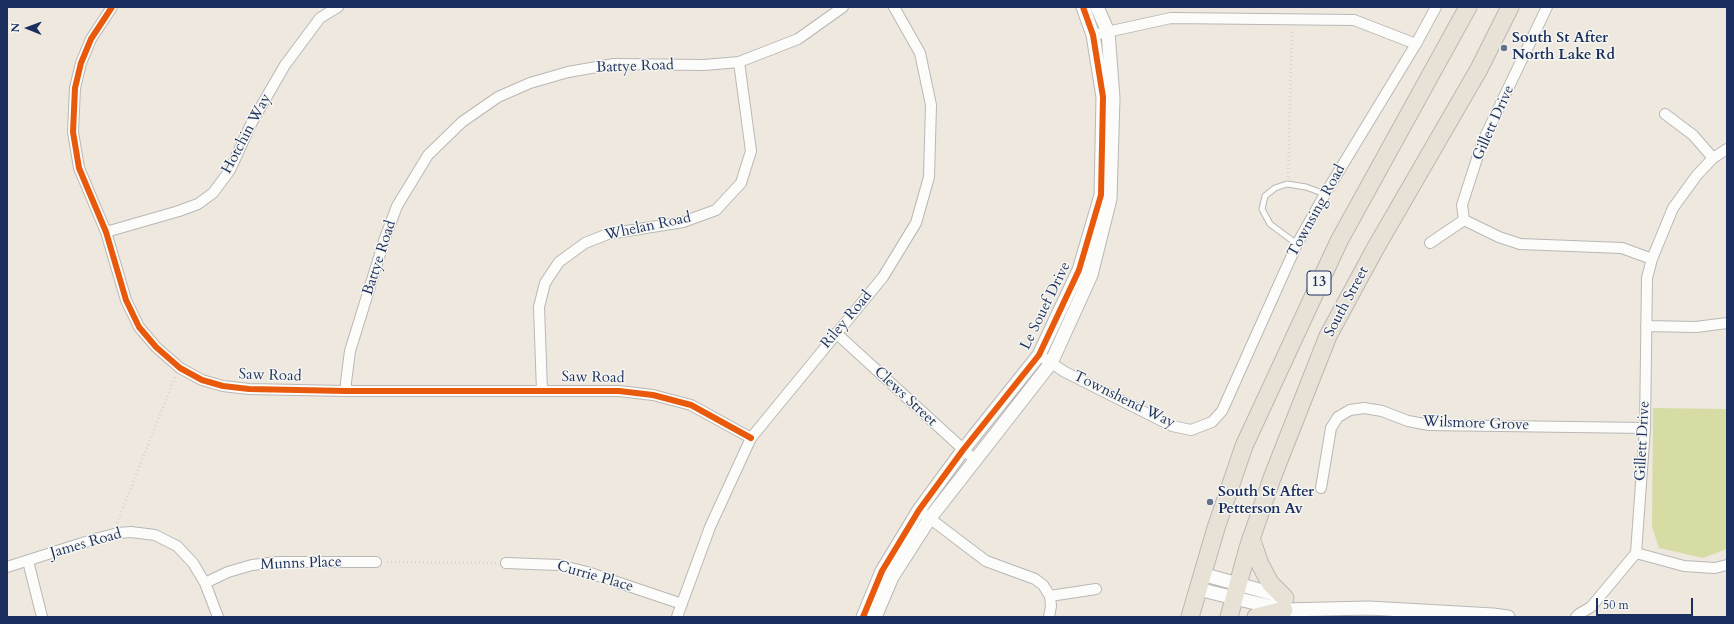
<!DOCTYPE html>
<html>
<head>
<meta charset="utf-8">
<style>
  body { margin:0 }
  #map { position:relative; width:1734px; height:624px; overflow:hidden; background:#eee8de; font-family:Cardo,serif }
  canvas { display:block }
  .frame { position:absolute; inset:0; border:8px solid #1b2f5e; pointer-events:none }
  .north { position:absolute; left:8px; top:8px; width:40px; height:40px; -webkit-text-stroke:3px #f6f6f2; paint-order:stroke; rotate:271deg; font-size:11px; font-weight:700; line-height:16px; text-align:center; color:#1b2f5e }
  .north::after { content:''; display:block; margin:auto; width:14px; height:18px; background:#1b2f5e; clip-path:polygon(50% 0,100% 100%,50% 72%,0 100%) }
  .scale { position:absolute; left:1596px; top:598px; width:97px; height:18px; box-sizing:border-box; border:2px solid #1b2f5e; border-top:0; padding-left:5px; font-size:12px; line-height:14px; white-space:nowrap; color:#1b2f5e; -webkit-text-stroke:3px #f6f6f2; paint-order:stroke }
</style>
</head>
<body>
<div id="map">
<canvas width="1734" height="624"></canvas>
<div class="frame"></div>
<div class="north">N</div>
<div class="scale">50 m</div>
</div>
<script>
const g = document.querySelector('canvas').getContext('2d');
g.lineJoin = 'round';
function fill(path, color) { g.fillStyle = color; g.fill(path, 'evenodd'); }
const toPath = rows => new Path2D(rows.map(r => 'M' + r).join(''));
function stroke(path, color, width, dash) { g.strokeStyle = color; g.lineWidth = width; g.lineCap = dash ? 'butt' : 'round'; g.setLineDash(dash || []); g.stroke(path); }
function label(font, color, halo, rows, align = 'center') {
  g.font = font + ' Cardo,serif'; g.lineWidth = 3; g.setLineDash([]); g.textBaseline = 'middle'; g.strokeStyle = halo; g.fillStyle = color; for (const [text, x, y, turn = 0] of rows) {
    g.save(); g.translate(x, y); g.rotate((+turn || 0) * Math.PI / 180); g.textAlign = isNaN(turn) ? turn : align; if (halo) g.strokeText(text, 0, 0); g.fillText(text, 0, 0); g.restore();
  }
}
fill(toPath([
  [1653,408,1727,409,1727,549,1703,558,1659,548,1652,527]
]), '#d7dca4');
const service = toPath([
  [1297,244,1270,224,1262,209,1265,196,1275,188,1287,184,1306,187,1325,194]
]);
const minor = toPath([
  [112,7,91,39,81,63,75,88,73,132,79,168,106,232,126,300,139,327,156,347,180,368,202,380,223,386,249,389,346,391,619,391,653,395,691,405,751,438],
  [1547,7,1482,143,1462,205,1464,220,1499,237,1520,244,1622,248,1652,259],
  [1093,35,1171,18,1354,20,1416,44],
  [1665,114,1693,135,1713,158],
  [106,232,179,211,198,204,213,193,230,170,252,122,285,65,320,18,338,7],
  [1430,243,1464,220],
  [1646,326,1696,327,1727,323],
  [836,333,975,460],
  [1039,355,1065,372,1172,426,1191,430,1212,422,1222,411,1297,244,1325,194,1416,44,1436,7],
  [346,391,346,382,350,351,385,238,397,206,428,155,462,122,498,97,530,83,568,72,614,64,704,65,739,62,798,39,843,7],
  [542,391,539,307,545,283,559,262,585,243,608,234,683,222,716,210,741,183,751,151,739,62],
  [1321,488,1331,428,1338,417,1350,410,1364,408,1382,411,1408,421,1429,425,1645,428],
  [924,514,986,561,1035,579,1043,585,1050,596,1096,589],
  [1636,553,1684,566,1715,568,1727,565],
  [28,561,42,617],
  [506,563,559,565,587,572,682,604],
  [7,567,95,539,118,533,131,532,155,535,177,546,193,563,205,583,218,617],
  [205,583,228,572,252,565,278,562,376,562],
  [677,617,710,527,751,438,883,277,916,223,929,177,931,105,920,53,894,7],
  [1049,617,1051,606,1050,596],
  [1576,617,1579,614,1591,607,1636,553,1645,428,1647,278,1652,259,1673,208,1697,175,1713,158,1727,149]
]);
const tertiary = toPath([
  [1202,574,1284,597],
  [1198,589,1284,610,1369,608,1493,615,1508,617],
  [863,617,882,571,919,510,963,450,1039,355,1079,270,1101,195,1103,97,1093,35,1083,7],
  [875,617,892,577,930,518,1051,363,1091,275,1110,199,1113,98,1108,32,1097,7]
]);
const trunk = toPath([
  [1251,538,1260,564,1270,583,1285,598],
  [1190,617,1216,528,1244,446,1339,241,1468,7],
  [1229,617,1248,548,1272,478,1328,336,1375,249,1479,69,1510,7],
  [1256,617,1284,610]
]);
stroke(service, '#b9b8b6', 7);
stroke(minor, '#b9b8b6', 12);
stroke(tertiary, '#b9b8b6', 15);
stroke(trunk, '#b9b8b6', 19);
stroke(toPath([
  [1288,177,1292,30],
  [117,523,175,377],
  [387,562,496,563]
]), '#d6d5d6', 2.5, [1, 3]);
stroke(service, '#fcfcfa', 5);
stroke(minor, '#fcfcfa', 10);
stroke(tertiary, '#fcfcfa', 13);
stroke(trunk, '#e8e2d6', 17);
stroke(toPath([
  [112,7,91,39,81,63,75,88,73,132,79,168,106,232,126,300,139,327,156,347,180,368,202,380,223,386,249,389,346,391,619,391,653,395,691,405,751,438],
  [863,617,882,571,919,510,963,450,1039,355,1079,270,1101,195,1103,97,1093,35,1083,7]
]), '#e8590c', 6);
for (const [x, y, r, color] of [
  [1504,48,4,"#65708b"],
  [1210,502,4,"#65708b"]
]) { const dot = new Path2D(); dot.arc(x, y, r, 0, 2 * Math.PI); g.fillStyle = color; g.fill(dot); stroke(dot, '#f6f6f2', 1.5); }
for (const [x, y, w] of [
  [1319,283,24]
]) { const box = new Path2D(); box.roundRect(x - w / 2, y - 12, w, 24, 3); g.fillStyle = '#f6f6f2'; g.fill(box); stroke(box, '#1b2f5e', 1); }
label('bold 14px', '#1b2f5e', null, [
  ["13",1319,283]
]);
label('bold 15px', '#1b2f5e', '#f6f6f2', [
  ["South St After",1512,39],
  ["North Lake Rd",1512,56],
  ["South St After",1218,493],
  ["Petterson Av",1218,510]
], 'left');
label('15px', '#1b2f5e', '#f6f6f2', [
  ["Battye Road",635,67,-2],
  ["Gillett Drive",1494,123,-66],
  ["Hotchin Way",247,134,-62],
  ["Townsing Road",1317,211,-61],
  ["Whelan Road",648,227,-12],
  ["Battye Road",380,258,-72],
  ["South Street",1347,302,-62],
  ["Le Souef Drive",1046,306,-64],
  ["Riley Road",847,320,-50],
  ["Saw Road",270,376,2],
  ["Saw Road",593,378,1],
  ["Clews Street",905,397,43],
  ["Townshend Way",1124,400,26],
  ["Wilsmore Grove",1476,424,2],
  ["Gillett Drive",1643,441,-87],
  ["James Road",86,544,-16],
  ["Munns Place",301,564,-2],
  ["Currie Place",595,577,16]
]);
</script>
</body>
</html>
